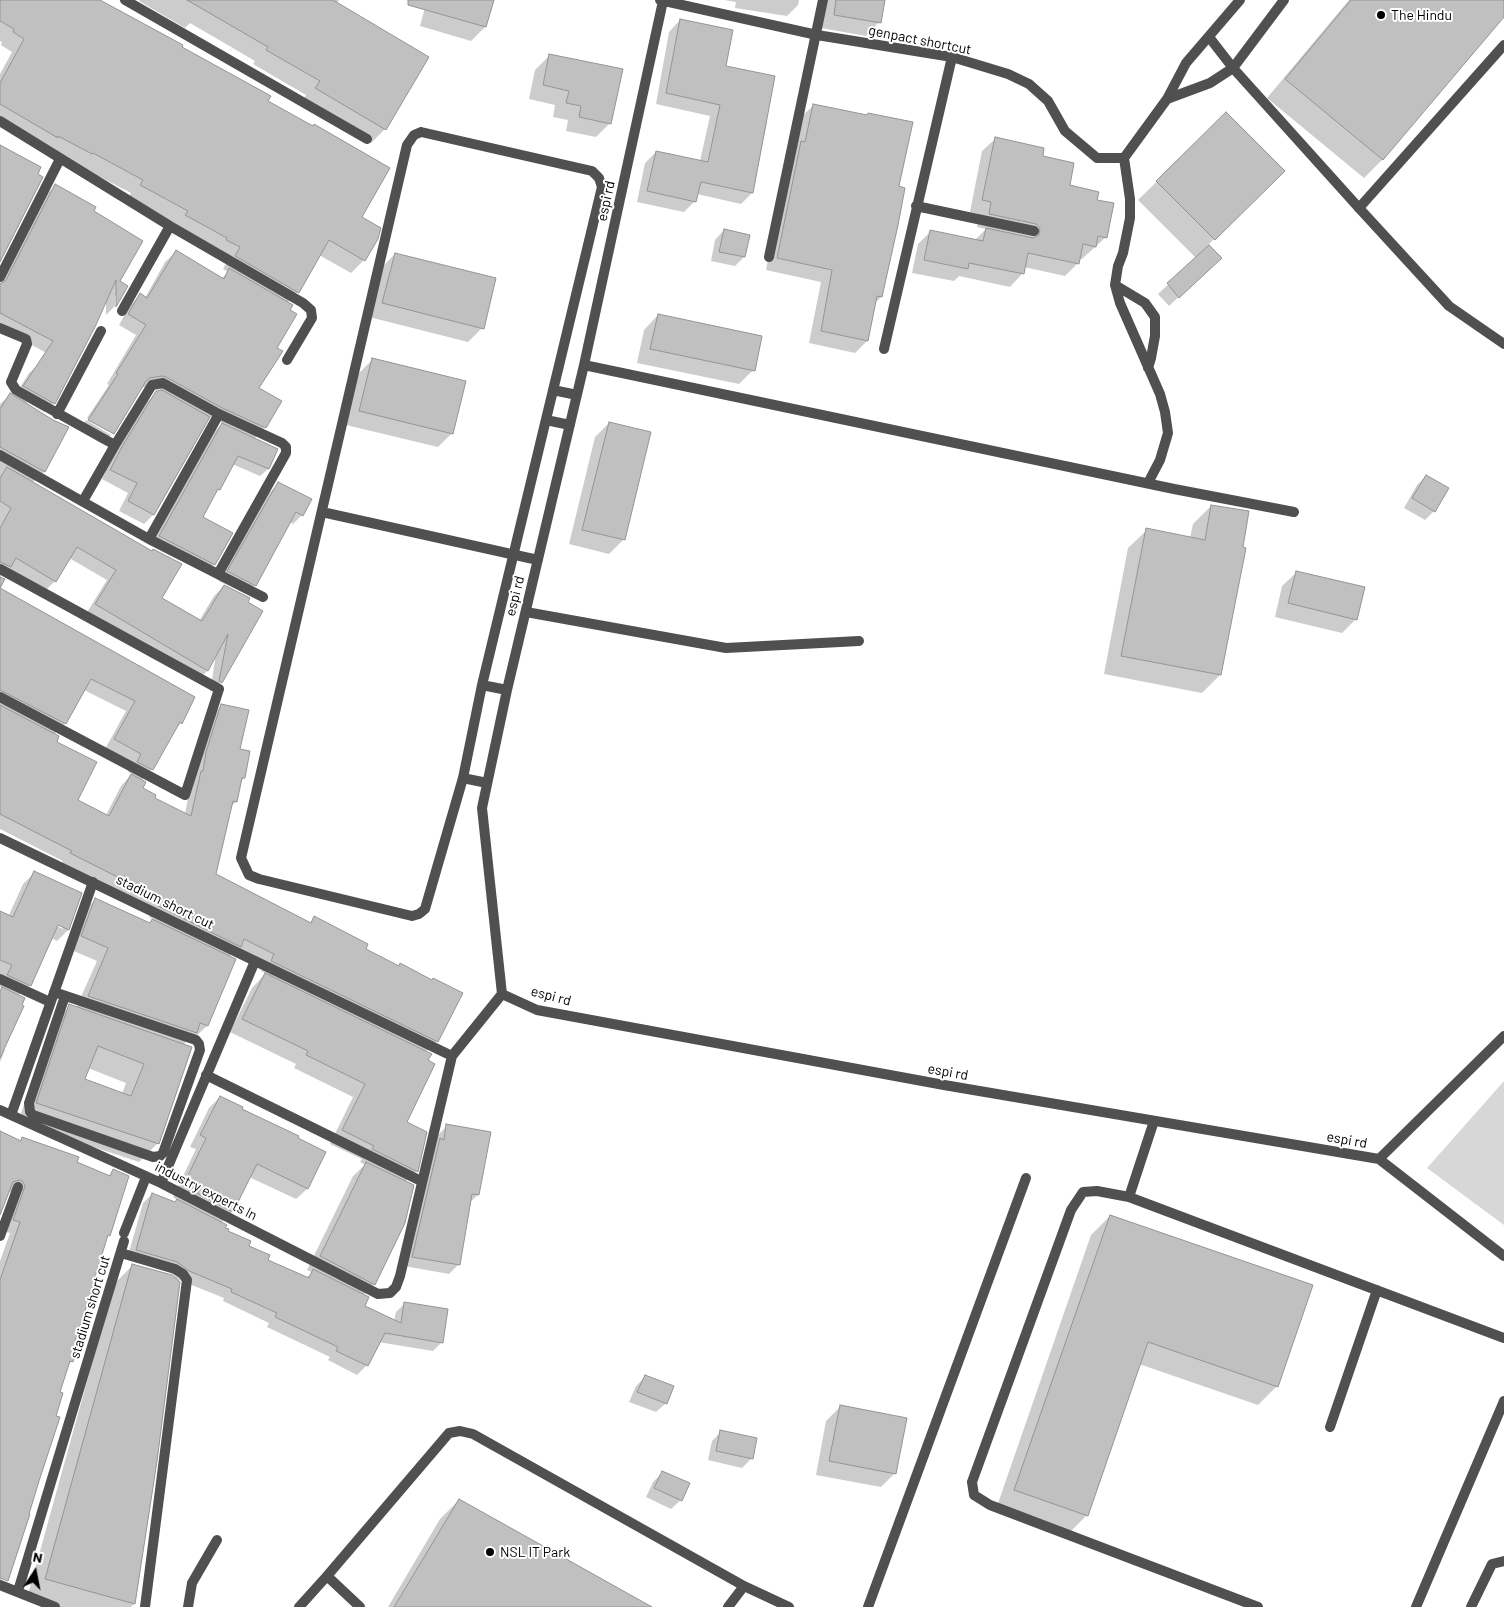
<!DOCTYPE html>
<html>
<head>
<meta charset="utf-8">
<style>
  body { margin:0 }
  #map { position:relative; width:1504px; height:1607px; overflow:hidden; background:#fff; font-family:Barlow,sans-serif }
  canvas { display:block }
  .north { position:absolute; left:10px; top:1547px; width:50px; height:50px; -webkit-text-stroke:4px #fff; paint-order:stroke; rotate:11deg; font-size:14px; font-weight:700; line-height:20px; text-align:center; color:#000 }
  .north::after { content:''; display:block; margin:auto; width:18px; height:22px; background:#000; clip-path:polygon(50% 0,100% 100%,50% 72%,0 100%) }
</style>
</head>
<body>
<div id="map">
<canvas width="1504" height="1607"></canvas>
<div class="north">N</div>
</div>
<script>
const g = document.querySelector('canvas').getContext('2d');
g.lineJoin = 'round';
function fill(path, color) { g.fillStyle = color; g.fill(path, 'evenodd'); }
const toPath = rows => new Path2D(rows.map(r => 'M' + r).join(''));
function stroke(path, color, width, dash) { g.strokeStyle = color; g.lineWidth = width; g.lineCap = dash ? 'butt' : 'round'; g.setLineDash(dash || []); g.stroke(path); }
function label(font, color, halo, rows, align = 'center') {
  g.font = font + ' Barlow,sans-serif'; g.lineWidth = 4; g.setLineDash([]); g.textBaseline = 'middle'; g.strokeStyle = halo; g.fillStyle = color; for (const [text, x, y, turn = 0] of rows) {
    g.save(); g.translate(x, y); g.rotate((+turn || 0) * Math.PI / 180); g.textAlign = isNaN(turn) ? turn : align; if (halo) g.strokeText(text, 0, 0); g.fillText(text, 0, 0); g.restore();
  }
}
fill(toPath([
  [1504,1081,1504,1225,1427,1168]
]), '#d7d7d7');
fill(toPath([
  [0,0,97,0,181,47,267,101,360,217,364,260,351,273,319,255,298,292,287,303,276,348,257,389,265,427,254,439,276,450,268,469,260,476,232,464,219,489,213,495,202,518,214,564,206,572,152,544,214,432,223,423,208,416,153,515,144,524,119,511,128,493,102,479,114,455,147,402,157,392,163,391,150,386,141,388,112,434,112,432,87,418,109,385,107,384,136,335,119,325,130,305,140,295,145,298,165,262,176,252,221,279,228,272,223,269,228,260,128,199,131,193,0,125,0,74,12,52,1,45,2,42,0,41],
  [140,0,339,0,336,4,385,129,371,143,302,102,306,95,253,64,255,61,190,23,185,28,139,1],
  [427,0,493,0,485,27,471,41,420,26],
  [724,0,799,0,798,5,787,16,735,8,736,2],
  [826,0,883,0,879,22,866,36,821,28],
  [1349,0,1504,0,1504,15,1382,160,1364,178,1267,98],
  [680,20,724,67,764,122,767,122,752,193,741,204,697,194,695,201,684,212,637,202,645,163,656,152,700,161,710,116,656,104,669,32],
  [550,55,610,123,596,137,566,131,568,120,553,117,555,105,529,99,535,70],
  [814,105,897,187,896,225,881,297,875,303,867,341,855,353,809,343,821,282,766,270,789,154,801,117],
  [1226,114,1283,171,1208,245,1220,258,1169,306,1158,294,1196,258,1138,200],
  [995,139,1041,157,1068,186,1106,237,1082,259,1079,259,1078,263,1065,276,1024,267,1022,274,1010,287,959,276,954,281,912,273,918,244,931,231,975,240,986,229,977,227,979,214,970,212,982,151],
  [55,186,92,212,118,282,117,296,115,296,115,306,106,315,106,299,69,365,0,328,0,284,45,196],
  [724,230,749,236,744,257,735,266,711,261,715,240],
  [395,254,482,328,468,342,369,317,381,268],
  [658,315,753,370,739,384,637,363,644,330],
  [373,359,452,433,438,447,346,425,358,374],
  [39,364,54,403,44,412,27,402,26,404,67,428,44,472,32,483,160,598,199,621,214,596,224,586,248,599,221,682,210,692,216,654,207,671,197,681,86,614,107,580,69,558,55,581,45,591,7,569,0,577,0,404,10,395,14,397,29,373],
  [86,420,111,435,102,444,79,430],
  [609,423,624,539,609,554,569,544,595,437],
  [1426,476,1434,511,1425,520,1404,508,1417,485],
  [278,484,302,515,293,524,290,522,255,585,246,594,219,581,269,493],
  [1211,506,1220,675,1202,693,1104,674,1128,548,1147,530,1190,538,1193,524],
  [1297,572,1356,619,1342,633,1275,617,1282,586],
  [0,589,194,698,181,723,174,730,152,769,141,781,141,789,154,798,185,814,191,782,212,715,222,705,239,750,244,778,240,782,236,802,230,807,215,875,309,924,314,918,364,950,437,1041,425,1052,405,1122,416,1171,405,1182,374,1284,363,1295,363,1306,394,1321,396,1312,405,1303,442,1342,433,1351,378,1342,367,1365,357,1375,328,1360,330,1357,267,1327,269,1323,223,1301,224,1298,174,1278,156,1461,134,1604,131,1607,58,1607,27,1598,114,1284,133,1265,176,1277,168,1271,127,1259,143,1203,152,1194,174,1203,177,1200,173,1197,196,1149,190,1147,209,1108,220,1097,325,1152,307,1189,296,1199,249,1177,232,1212,221,1223,224,1229,266,1260,306,1278,312,1272,307,1270,353,1176,365,1165,360,1162,362,1159,330,1144,353,1097,294,1068,296,1064,230,1032,252,988,266,973,261,971,265,964,236,950,229,957,207,1026,194,1038,191,1037,183,1045,158,1143,139,1162,18,1122,51,1025,70,1006,76,1008,97,961,69,949,82,912,95,900,149,924,153,919,149,917,152,909,61,864,63,861,0,829],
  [84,690,126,711,105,749,132,764,128,772,132,774,121,786,106,815,76,800,54,735,65,723],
  [88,1068,126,1083,122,1094,84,1080],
  [34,873,80,893,68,930,57,941,51,938,30,985,18,996,3,1049,5,1050,0,1062,0,991,2,988,0,987,0,911,9,915,23,884],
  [53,922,63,926,63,929,52,924],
  [447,1126,478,1195,469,1203,459,1264,449,1274,404,1266,438,1135],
  [0,1133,20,1141,23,1138,108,1176,114,1170,109,1235,106,1238,73,1342,72,1361,67,1366,10,1571,0,1581,0,1261,10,1233,3,1231,13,1194,8,1191,0,1212],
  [1110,1216,1277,1386,1258,1405,1139,1364,1087,1515,1068,1534,996,1509,1091,1235],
  [645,1377,666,1403,656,1412,629,1402,636,1386],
  [840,1407,895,1473,881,1487,816,1475,826,1421],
  [721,1432,755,1439,751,1459,742,1468,708,1460,712,1441],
  [663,1472,681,1500,671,1509,646,1497,653,1482],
  [459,1500,650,1607,388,1607,440,1519]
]), '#0003');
const building = toPath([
  [0,0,100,0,183,45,182,47,271,96,268,101,313,126,314,124,390,168,362,217,381,228,378,239,365,261,329,240,299,293,235,256,240,247,226,240,227,238,185,215,188,211,140,185,143,180,93,153,92,154,58,136,58,138,0,104,0,83,24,39,13,32,14,29,0,21,0,0],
  [187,0,333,0,429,57,386,130,315,88,320,81,266,50,268,47,187,0],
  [408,0,494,0,486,27,408,5,408,0],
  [836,0,885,0,881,23,834,15,836,0],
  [1351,0,1504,0,1504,17,1383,160,1285,79,1351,0],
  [680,19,733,30,726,66,775,76,753,193,701,182,696,202,647,191,656,151,708,162,720,105,666,93,680,19],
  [549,54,623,69,611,124,579,117,581,106,566,103,569,91,543,85,549,54],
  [813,104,867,115,868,113,913,122,899,186,905,188,898,225,882,297,877,296,868,341,821,331,832,270,777,258,801,141,805,142,813,104],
  [1226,112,1285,171,1215,240,1156,181,1226,112],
  [995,137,1044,148,1043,156,1074,163,1070,185,1099,192,1097,200,1114,203,1107,238,1098,236,1096,247,1083,244,1079,264,1028,253,1024,274,969,263,968,269,924,260,930,230,983,241,986,228,1033,238,1039,235,1040,228,1036,224,989,214,991,202,982,200,995,137],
  [0,145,41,167,38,174,43,177,0,262,0,145],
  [55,184,96,207,94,211,143,241,120,281,128,286,116,307,116,280,95,327,55,404,23,386,53,341,0,313,0,284,6,280,55,184],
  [724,229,750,235,745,257,719,252,724,229],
  [1209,245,1222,258,1179,298,1167,283,1209,245],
  [176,250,224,279,229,268,293,305,290,310,297,314,277,348,283,351,259,388,282,401,266,428,222,408,166,377,162,376,150,378,146,381,114,434,88,420,118,374,116,373,146,325,128,314,140,293,147,298,176,250],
  [395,253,496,278,484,329,382,303,395,253],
  [658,314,762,336,755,371,650,349,658,314],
  [372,358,466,381,453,434,359,411,372,358],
  [162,390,210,417,154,515,128,501,137,483,110,470,123,445,156,391,162,390],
  [10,393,53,420,69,427,45,472,0,447,0,409,10,393],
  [609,422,651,432,625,540,582,530,609,422],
  [222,423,278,449,269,469,238,456,220,490,218,489,203,517,233,533,215,565,159,536,222,423],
  [7,467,152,551,153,549,182,564,162,598,202,621,224,585,250,598,248,602,263,611,222,683,219,681,228,634,208,671,95,604,116,570,77,547,56,582,16,558,11,567,0,562,0,528,11,508,0,501,0,478,7,467],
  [1426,475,1449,488,1435,512,1412,498,1426,475],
  [278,482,312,499,303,516,296,512,256,586,227,571,278,482],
  [1211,505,1249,511,1243,547,1246,548,1221,675,1121,656,1146,528,1205,540,1211,505],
  [1296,571,1365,587,1357,620,1288,603,1296,571],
  [0,577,5,579,0,588,195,697,182,724,180,722,153,770,137,762,141,754,114,739,135,701,91,679,66,724,0,690,0,577],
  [221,704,249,710,240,749,250,751,245,778,242,778,237,802,233,801,216,874,311,923,314,916,368,944,366,949,399,966,400,963,432,980,433,978,463,993,438,1042,271,961,274,954,244,939,241,947,158,906,161,899,70,853,72,851,0,814,0,705,59,736,57,742,97,762,78,800,109,816,131,774,146,782,143,788,156,795,155,798,191,816,201,771,203,771,206,752,221,704],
  [34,871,82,893,69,930,58,925,31,986,7,975,12,965,0,960,0,911,13,917,34,871],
  [95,898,150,923,152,919,236,959,208,1026,200,1023,197,1033,88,996,108,948,81,936,95,898],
  [265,973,432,1054,428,1060,435,1064,407,1122,427,1132,418,1172,372,1149,374,1146,342,1130,365,1084,306,1055,308,1051,242,1019,265,973],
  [2,987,25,998,22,1005,24,1006,0,1058,0,991,2,987],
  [69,1004,192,1047,159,1144,36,1103,69,1004],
  [98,1046,144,1064,131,1096,85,1079,98,1046],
  [220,1096,243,1107,242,1109,299,1136,298,1138,326,1152,308,1189,257,1164,233,1212,183,1186,206,1138,200,1135,220,1096],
  [446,1124,491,1132,479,1195,472,1194,460,1265,412,1257,440,1138,444,1140,446,1124],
  [0,1131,21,1141,22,1137,79,1157,77,1162,110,1176,113,1169,129,1176,110,1236,108,1235,94,1280,95,1281,75,1341,79,1342,73,1362,70,1361,60,1392,63,1393,56,1416,60,1417,39,1481,29,1514,30,1514,8,1581,0,1578,0,1280,20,1222,13,1220,25,1186,23,1182,20,1180,13,1182,0,1215,0,1131],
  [366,1162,414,1185,405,1223,375,1285,320,1256,366,1162],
  [152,1193,175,1202,177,1199,227,1225,225,1228,229,1229,228,1231,251,1241,249,1246,270,1255,268,1260,309,1278,313,1269,369,1297,365,1306,401,1323,404,1302,448,1309,443,1343,385,1333,368,1366,336,1351,338,1347,275,1317,277,1313,231,1292,232,1289,189,1271,177,1262,136,1250,152,1193],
  [1110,1215,1313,1285,1278,1387,1148,1342,1088,1516,1014,1490,1110,1215],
  [132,1264,172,1275,180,1282,157,1461,135,1604,45,1579,132,1264],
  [645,1375,674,1386,667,1404,637,1392,645,1375],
  [840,1405,907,1418,896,1474,829,1461,840,1405],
  [720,1430,757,1438,753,1459,716,1451,720,1430],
  [662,1471,690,1483,682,1501,654,1488,662,1471],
  [459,1499,652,1607,394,1607,459,1499]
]);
fill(building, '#c0c0c0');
stroke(building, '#949494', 1);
stroke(toPath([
  [1359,208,1504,45],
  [188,1607,192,1583,217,1540],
  [299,1607,327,1576],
  [360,1607,327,1576,449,1433,460,1431,473,1434,744,1586,789,1607],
  [728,1607,744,1586],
  [868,1607,1026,1178],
  [1471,1607,1492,1564,1504,1561]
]), '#505050', 10);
stroke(toPath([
  [125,0,367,139],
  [660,0,817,35,952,57,1008,74,1029,84,1048,101,1065,131,1097,158,1124,158],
  [663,1,584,365,507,690,482,808,502,994,537,1010,944,1085,1379,1159,1504,1256],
  [1209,37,1233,68,1359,208,1449,306,1504,344],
  [1167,99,1210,83,1233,68,1284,0],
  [0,121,170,226,303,303,311,310,312,318,287,360],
  [421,132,592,171,599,178,602,187,482,685,463,778,425,909,419,914,412,916,259,879,249,875,241,858,407,145,414,135,421,132],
  [1124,158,1130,199,1130,218,1123,253,1118,266,1115,285,1120,303,1160,394,1165,412,1168,433,1160,460,1148,483],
  [1124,158,1167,99,1186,63,1240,0],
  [916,206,1034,231],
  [769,257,823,0],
  [0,277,60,159],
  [1115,285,1145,303,1155,317,1155,336,1151,358,1148,368],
  [122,311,170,226],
  [0,328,26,339,27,344,11,382,16,390,115,445],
  [884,349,952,57],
  [584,365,1174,489,1294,512],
  [553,390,577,395],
  [57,414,101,331],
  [546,420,570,425],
  [0,455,149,539,263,597],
  [83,501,115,445,152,385,163,383,219,414,282,443,286,447,286,453,218,574],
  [322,512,538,560],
  [149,539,219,414],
  [0,569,219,689,185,795,0,697],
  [526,612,726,648,859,641],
  [482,685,507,690],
  [463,778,487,783],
  [0,838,452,1056],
  [0,979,50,1002],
  [54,992,196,1040,199,1044,200,1050,163,1153,160,1156,153,1157,33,1115,30,1112,29,1103,65,996],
  [206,1075,421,1181],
  [0,1110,161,1183,378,1294,390,1293,396,1287,400,1276,452,1056,502,994],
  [11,1115,93,882],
  [1379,1159,1504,1036],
  [161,1183,255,961],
  [1129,1197,1154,1121],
  [124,1233,146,1177],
  [0,1236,18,1187],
  [121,1253,175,1269,183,1274,187,1280,145,1607],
  [1330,1427,1377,1290],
  [0,1585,55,1607],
  [18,1591,124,1241],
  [1258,1607,990,1505,974,1495,972,1482,1071,1210,1083,1192,1097,1191,1129,1197,1504,1338],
  [1416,1607,1504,1401]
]), '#505050', 10);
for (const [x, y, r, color] of [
  [1381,15,5,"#000"],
  [490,1552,5,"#000"]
]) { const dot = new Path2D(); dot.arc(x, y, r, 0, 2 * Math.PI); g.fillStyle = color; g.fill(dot); stroke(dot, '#fff', 2); }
label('14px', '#000', '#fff', [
  ["The Hindu",1391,15],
  ["NSL IT Park",500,1552]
], 'left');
label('14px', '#000', '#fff', [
  ["genpact shortcut",920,40,11],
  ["espi rd",606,201,-78],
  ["espi rd",515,596,-76],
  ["stadium short cut",165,902,26],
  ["espi rd",551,996,15],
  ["espi rd",948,1072,10],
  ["espi rd",1347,1140,10],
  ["industry experts ln",206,1191,27],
  ["stadium short cut",90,1307,-73]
]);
</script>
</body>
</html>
